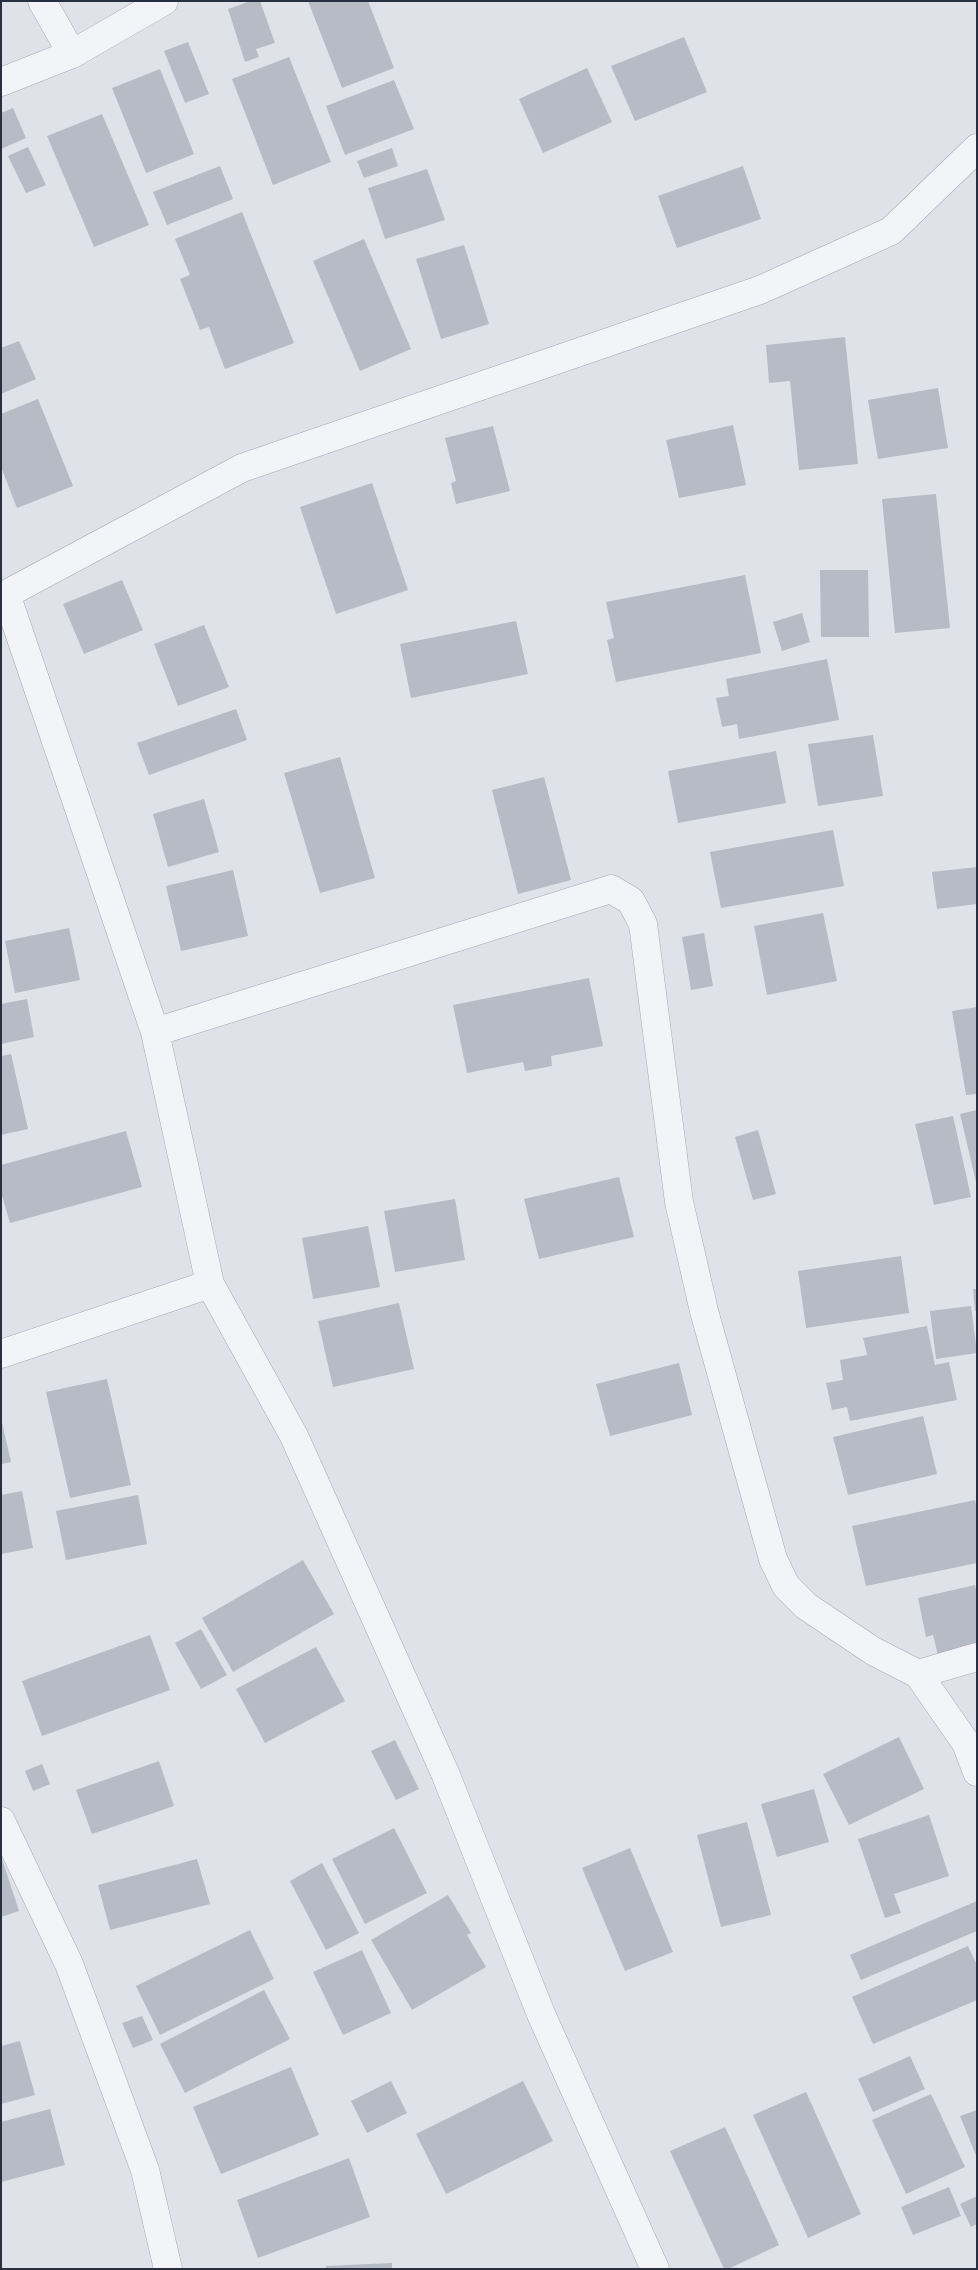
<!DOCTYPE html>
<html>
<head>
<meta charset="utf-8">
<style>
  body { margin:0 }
  #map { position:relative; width:978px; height:2270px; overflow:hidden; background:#e0e2e9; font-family:"Open Sans",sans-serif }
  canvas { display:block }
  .frame { position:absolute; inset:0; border:2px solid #282f40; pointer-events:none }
</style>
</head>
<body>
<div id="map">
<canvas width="978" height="2270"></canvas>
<div class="frame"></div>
</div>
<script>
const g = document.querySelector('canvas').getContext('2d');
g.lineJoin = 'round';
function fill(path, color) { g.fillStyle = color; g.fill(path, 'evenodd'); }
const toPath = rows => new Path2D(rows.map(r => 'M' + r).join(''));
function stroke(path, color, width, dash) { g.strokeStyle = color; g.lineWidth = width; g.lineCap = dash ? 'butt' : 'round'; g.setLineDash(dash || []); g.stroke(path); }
fill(toPath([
  [251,1,260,1,275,43,256,49,259,57,245,62,228,9],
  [308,1,368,1,394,68,342,88],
  [684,37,707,92,635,121,611,66],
  [188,42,209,94,185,103,164,51],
  [289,57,331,162,273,185,232,79],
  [587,68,612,122,543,153,519,99],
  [160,69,194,154,146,173,112,88],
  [394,80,414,129,345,155,326,106],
  [13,108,26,138,1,149,1,113],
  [102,114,149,225,94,247,47,136],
  [28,147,46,185,26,193,8,156],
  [392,148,398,166,364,178,357,161],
  [220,166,233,199,167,225,153,192],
  [743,166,761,219,677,248,658,196],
  [427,169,445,220,385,239,368,188],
  [242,212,294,343,225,369,209,327,200,330,180,279,190,275,175,239],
  [364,239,411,349,360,371,313,261],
  [464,245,489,324,441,339,416,259],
  [845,337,858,464,799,470,790,381,769,383,766,345],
  [19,341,36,379,1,394,1,348],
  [938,388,948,448,878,459,868,400],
  [38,399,73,486,17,508,1,467,1,414],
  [733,425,746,485,679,498,666,440],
  [493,426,510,491,456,504,451,483,456,481,445,438],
  [372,483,408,590,336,614,300,507],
  [936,494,950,628,895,633,882,499],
  [820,570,868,570,869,637,821,637],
  [745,575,761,653,616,682,607,640,614,638,606,602],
  [122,580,143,630,84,654,63,604],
  [802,613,810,642,782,651,773,622],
  [516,621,528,674,411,698,400,644],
  [204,625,229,687,178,706,154,644],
  [827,659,839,720,739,739,737,724,722,727,716,698,729,696,726,679],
  [236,709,247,740,149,775,137,743],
  [873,735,883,796,818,806,808,744],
  [776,751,786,803,678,823,668,771],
  [340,757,375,878,320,893,284,773],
  [544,777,571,880,518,894,492,790],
  [204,799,219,852,168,867,153,814],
  [833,830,844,886,721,908,710,852],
  [977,867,977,904,937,909,932,872],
  [233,870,248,936,181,951,166,886],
  [823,913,837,981,767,995,754,926],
  [69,928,80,980,15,993,5,941],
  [704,933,713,986,691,990,682,937],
  [589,978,603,1046,551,1056,552,1066,525,1071,523,1062,467,1073,453,1005],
  [27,999,34,1037,1,1044,1,1004],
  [977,1007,977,1094,966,1095,952,1011],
  [11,1054,28,1129,1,1135,1,1056],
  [977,1110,977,1182,976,1182,960,1114],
  [953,1116,971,1197,934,1205,915,1124],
  [758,1130,776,1194,753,1200,735,1137],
  [126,1131,142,1187,10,1223,1,1192,1,1165],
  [619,1177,634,1237,539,1259,524,1199],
  [455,1199,465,1260,395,1272,384,1211],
  [368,1226,380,1287,313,1299,302,1238],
  [901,1256,909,1313,806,1328,798,1271],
  [973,1289,977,1289,977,1311,975,1311],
  [399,1303,414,1369,333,1387,318,1321],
  [971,1306,977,1353,936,1359,930,1311],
  [927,1326,935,1365,949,1362,957,1400,850,1421,847,1407,832,1410,826,1383,843,1380,840,1360,867,1355,863,1338],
  [679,1363,692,1415,610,1436,596,1384],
  [107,1379,131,1485,70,1498,46,1392],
  [923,1416,937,1474,848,1495,833,1437],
  [1,1418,11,1462,1,1464],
  [22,1491,33,1548,1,1554,1,1495],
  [138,1495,147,1544,66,1560,56,1511],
  [975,1500,977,1509,977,1563,866,1586,852,1526],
  [303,1560,334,1614,233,1672,202,1618],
  [975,1585,977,1594,977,1646,938,1655,933,1635,926,1637,918,1598],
  [201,1629,227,1675,201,1689,175,1643],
  [150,1635,170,1690,42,1736,22,1681],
  [316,1647,345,1701,265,1743,236,1689],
  [899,1737,924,1789,849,1825,823,1774],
  [395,1740,419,1789,396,1800,371,1751],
  [159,1761,174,1806,92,1834,76,1790],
  [42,1764,50,1784,33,1791,25,1771],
  [814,1789,829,1842,777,1857,761,1804],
  [929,1815,949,1876,894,1894,901,1913,885,1918,858,1839],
  [747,1822,771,1915,721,1927,697,1835],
  [394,1828,427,1893,365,1924,332,1859],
  [630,1848,673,1952,625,1971,582,1868],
  [1,1856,19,1911,1,1917],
  [197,1859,210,1904,110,1930,98,1885],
  [322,1863,359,1933,326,1950,290,1881],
  [448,1895,471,1933,467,1935,486,1967,412,2010,371,1940],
  [977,1901,977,1931,861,1980,850,1955],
  [250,1930,274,1979,160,2035,136,1986],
  [968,1946,977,1965,977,2000,873,2044,852,1997],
  [362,1950,391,2013,343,2035,313,1972],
  [264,1990,290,2039,185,2093,160,2044],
  [142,2016,153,2040,133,2048,122,2023],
  [20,2041,35,2095,1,2104,1,2046],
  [910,2056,925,2089,873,2112,858,2079],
  [291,2067,319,2135,221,2174,193,2107],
  [391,2081,407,2113,367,2133,351,2101],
  [523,2081,553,2141,446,2194,416,2134],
  [806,2092,861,2214,808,2238,753,2115],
  [931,2094,965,2167,906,2194,872,2120],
  [50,2109,65,2165,1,2182,1,2122],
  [977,2110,977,2158,960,2116],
  [725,2127,779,2245,728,2269,724,2269,670,2151],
  [349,2158,370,2217,258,2258,237,2200],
  [949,2187,961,2216,913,2235,901,2207],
  [977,2196,977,2224,971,2227,960,2204],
  [392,2263,392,2269,326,2269,326,2266]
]), '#b7bbc6');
const minor = toPath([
  [42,1,72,54],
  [1,82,72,54,164,1],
  [6,594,155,1032,210,1284,294,1436,445,1773,541,2014,655,2269],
  [1,597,242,468,760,290,891,231,977,148],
  [155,1032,611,889,631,901,643,924,679,1202,704,1311,773,1559,786,1586,806,1606,873,1651,918,1674,966,1743,977,1772],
  [1,1354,210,1284],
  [918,1674,977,1657],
  [1,1821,69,1964,145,2170,168,2269]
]);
stroke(minor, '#a5a9b3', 29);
stroke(minor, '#f3f4f7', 28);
</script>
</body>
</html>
